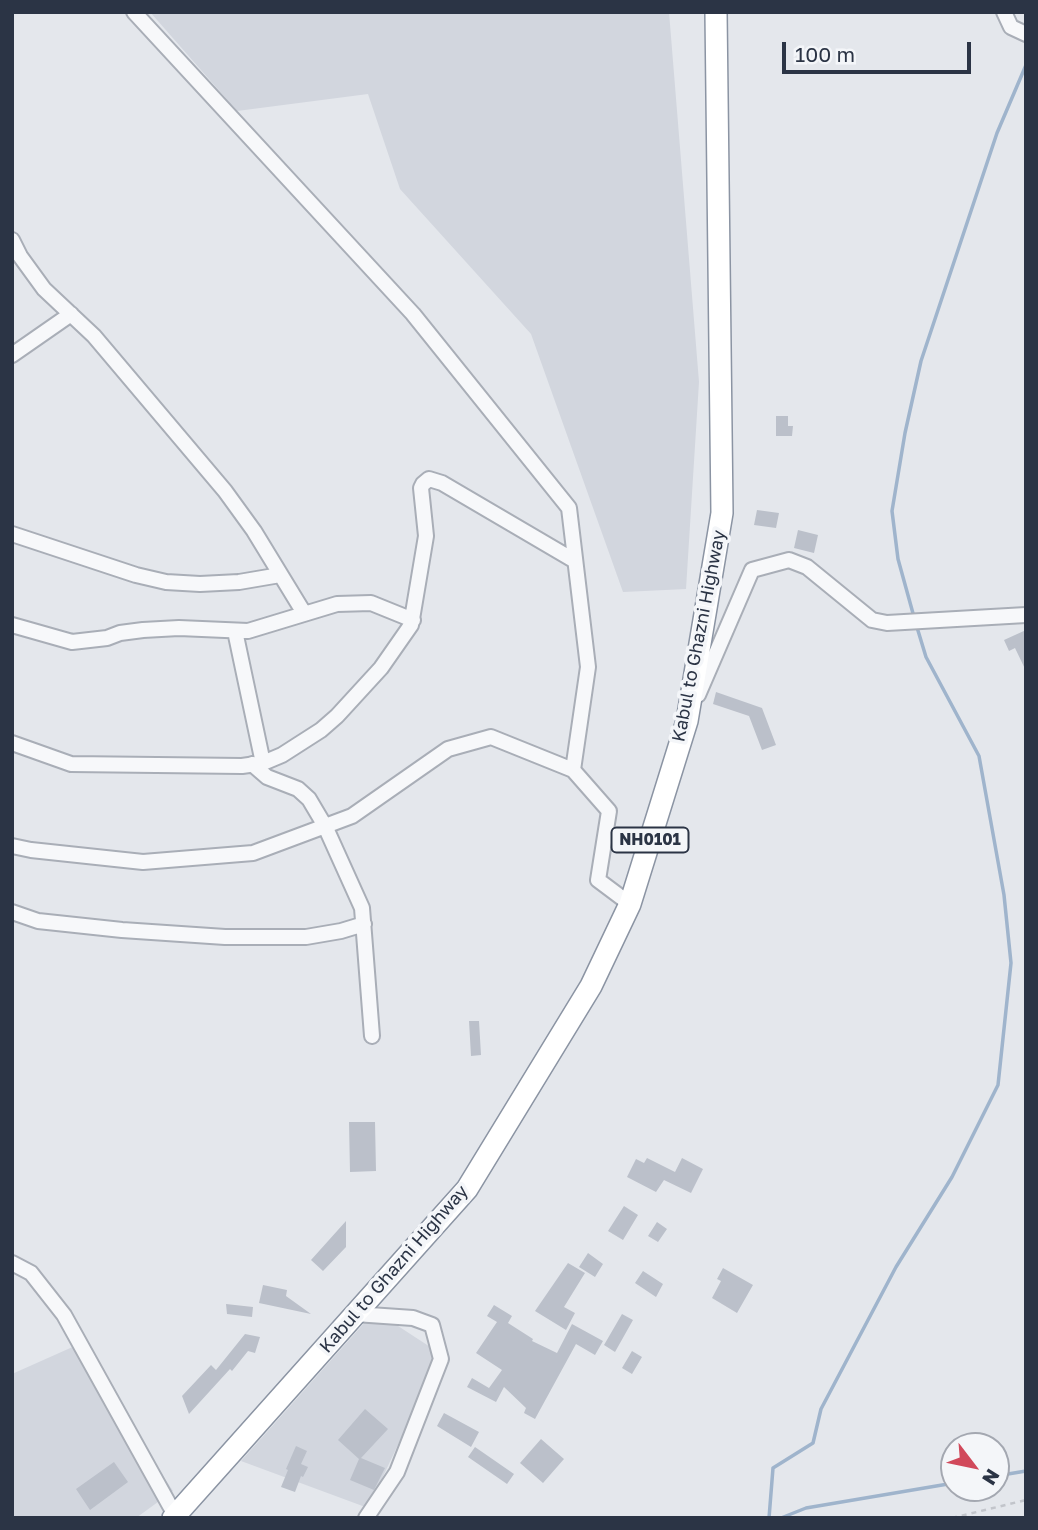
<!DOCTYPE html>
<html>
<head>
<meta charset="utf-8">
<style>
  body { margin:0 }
  #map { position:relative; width:1038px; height:1530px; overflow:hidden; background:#e4e7ec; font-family:"Golos Text",sans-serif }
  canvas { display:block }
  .frame { position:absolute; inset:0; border:14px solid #2b3445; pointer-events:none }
  .north { position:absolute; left:940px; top:1432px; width:70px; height:70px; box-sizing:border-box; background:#f4f6f9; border:2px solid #a4a8b1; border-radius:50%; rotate:122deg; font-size:19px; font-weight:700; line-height:28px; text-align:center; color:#2b3445 }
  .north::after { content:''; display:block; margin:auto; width:24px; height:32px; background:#d1495b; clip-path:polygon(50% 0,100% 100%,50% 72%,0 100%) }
  .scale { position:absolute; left:782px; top:42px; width:189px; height:32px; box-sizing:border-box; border:4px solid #2b3445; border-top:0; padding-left:9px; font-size:21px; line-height:24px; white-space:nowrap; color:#2b3445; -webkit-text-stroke:5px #f4f6f9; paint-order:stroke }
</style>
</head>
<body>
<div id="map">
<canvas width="1038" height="1530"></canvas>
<div class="frame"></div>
<div class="north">N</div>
<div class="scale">100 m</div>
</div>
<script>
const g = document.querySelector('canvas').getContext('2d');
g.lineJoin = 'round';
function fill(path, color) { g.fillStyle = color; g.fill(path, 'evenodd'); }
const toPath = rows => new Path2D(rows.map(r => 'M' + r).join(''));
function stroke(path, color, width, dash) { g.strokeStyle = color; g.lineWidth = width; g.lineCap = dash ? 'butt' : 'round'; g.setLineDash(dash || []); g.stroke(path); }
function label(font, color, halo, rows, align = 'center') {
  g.font = font + ' "Golos Text",sans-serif'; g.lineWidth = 7; g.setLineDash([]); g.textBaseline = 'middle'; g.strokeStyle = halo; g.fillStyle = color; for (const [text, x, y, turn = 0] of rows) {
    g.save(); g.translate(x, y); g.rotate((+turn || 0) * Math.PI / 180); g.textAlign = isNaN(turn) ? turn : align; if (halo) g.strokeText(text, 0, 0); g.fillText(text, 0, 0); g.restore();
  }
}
fill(toPath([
  [150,12,669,12,699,382,686,589,623,592,531,334,400,189,368,94,237,111],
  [375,1311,441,1354,368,1508,241,1461],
  [77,1345,173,1491,136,1518,12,1518,12,1374]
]), '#d2d6de');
stroke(toPath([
  [914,617,898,559,892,511,905,433,921,361,997,133,1026,65],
  [996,1476,1026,1471],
  [769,1518,773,1468,813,1443,821,1409,896,1267,952,1177,998,1085,1011,963,1004,895,979,756,926,657,916,624],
  [781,1518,806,1508,954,1483]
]), '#9fb4cc', 3.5);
fill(toPath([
  [776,416,788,416,788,426,793,426,792,436,776,436],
  [757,510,779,513,776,528,754,525],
  [798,530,818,535,814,553,794,548],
  [1026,630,1026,671,1015,648,1009,651,1004,640],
  [716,692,762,708,776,745,762,750,749,716,713,704],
  [469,1021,479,1021,481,1055,471,1056],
  [349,1122,375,1122,376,1171,350,1172],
  [647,1158,675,1172,682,1158,703,1169,691,1193,664,1180,656,1192,627,1177,636,1159,644,1163],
  [624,1206,638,1215,623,1240,608,1231],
  [346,1221,346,1247,323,1271,311,1260],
  [657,1222,667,1229,658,1242,648,1236],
  [588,1253,603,1264,595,1277,579,1267],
  [568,1263,585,1273,564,1307,575,1313,566,1330,535,1311],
  [723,1268,753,1285,737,1313,712,1298,721,1281,717,1279],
  [643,1271,663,1284,656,1297,635,1283],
  [263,1285,287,1290,286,1296,311,1314,259,1303],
  [226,1304,253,1307,252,1317,227,1314],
  [494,1305,512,1316,508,1323,533,1339,532,1341,557,1353,572,1324,603,1341,595,1355,576,1344,535,1419,524,1413,526,1408,504,1387,496,1402,467,1387,472,1378,489,1388,502,1370,476,1353,497,1322,487,1316],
  [622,1314,633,1320,615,1352,604,1345],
  [245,1334,260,1337,255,1353,248,1351,232,1371,230,1369,189,1414,182,1396,211,1365,216,1370],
  [632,1351,642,1357,632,1374,622,1368],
  [365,1409,388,1429,361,1458,385,1468,374,1490,350,1480,359,1459,338,1440],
  [444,1413,479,1432,471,1447,437,1426],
  [541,1439,564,1459,543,1483,520,1463],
  [296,1446,307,1451,301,1464,308,1467,303,1477,301,1476,295,1492,281,1487,288,1470,286,1469],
  [475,1447,514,1474,507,1484,468,1457],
  [114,1462,128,1482,90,1510,76,1489]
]), '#bbc0ca');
const minor = toPath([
  [134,12,413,314,569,508,588,667,573,770,609,811,598,880,630,904],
  [1004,12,1011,27,1026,34],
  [12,240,20,256,44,289,94,336,225,491,254,531,304,613],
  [12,355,71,314],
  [12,534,136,575,166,582,200,584,239,582,280,575],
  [12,625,72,642,107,638,120,633,143,630,179,628,248,631,337,604,371,603,413,620],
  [235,631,263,763],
  [698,695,752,570,789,560,807,567,872,620,887,623,1026,615],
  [12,743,71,764,242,766,263,763,282,755,321,730,337,716,381,668,411,625,426,536,421,488,423,484,429,479,442,483,575,561],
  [252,764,267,777,298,789,309,799,325,826,362,908,372,1036],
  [12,846,31,850,143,862,253,853,352,816,448,749,491,737,573,770],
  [12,912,38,921,122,930,225,937,306,937,341,931,364,924],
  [12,1263,31,1273,64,1315,175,1515],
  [355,1314,413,1318,432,1325,441,1359,397,1472,366,1518]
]);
const highway = toPath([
  [173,1518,467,1189,591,986,630,904,687,721,722,513,716,12]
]);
stroke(minor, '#a9aeb7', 18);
stroke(highway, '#8b94a3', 24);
stroke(toPath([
  [952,1518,1026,1500]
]), '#c2c5cb', 2.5, [5, 5]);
stroke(minor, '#f7f8fa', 14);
stroke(highway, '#fff', 21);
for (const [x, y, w] of [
  [650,840,77]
]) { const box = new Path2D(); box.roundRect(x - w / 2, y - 12.5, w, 25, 5); g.fillStyle = '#f4f6f9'; g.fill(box); stroke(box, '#2b3445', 2); }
label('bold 16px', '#2b3445', null, [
  ["NH0101",650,840]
]);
label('18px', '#2b3445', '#f4f6f9', [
  ["Kabul to Ghazni Highway",699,636,-79],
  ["Kabul to Ghazni Highway",394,1269,-49]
]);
</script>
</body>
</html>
